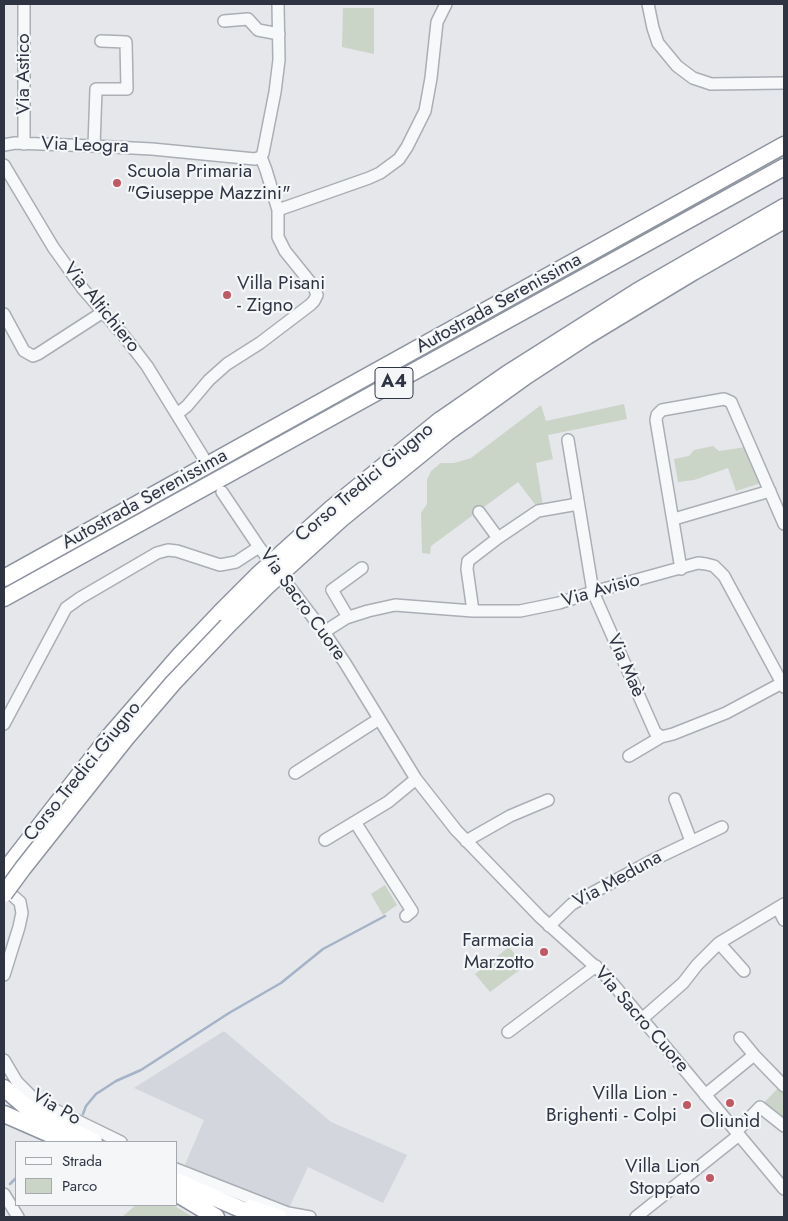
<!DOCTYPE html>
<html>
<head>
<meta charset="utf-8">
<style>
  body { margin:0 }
  #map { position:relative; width:788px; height:1221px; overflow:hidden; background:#e5e7eb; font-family:Jost,sans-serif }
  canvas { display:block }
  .frame { position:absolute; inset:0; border:5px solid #2e3442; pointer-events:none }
  .legend { position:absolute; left:15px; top:1141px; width:162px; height:65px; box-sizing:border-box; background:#f4f6f8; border:1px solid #a5a8af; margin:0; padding:6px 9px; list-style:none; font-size:15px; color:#2e3442 }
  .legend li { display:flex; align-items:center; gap:10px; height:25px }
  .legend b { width:25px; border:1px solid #a5a8af }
</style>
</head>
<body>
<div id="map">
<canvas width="788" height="1221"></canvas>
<div class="frame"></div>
<ul class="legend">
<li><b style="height:6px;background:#f7f8fa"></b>Strada</li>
<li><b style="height:14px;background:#cad4c7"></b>Parco</li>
</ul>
</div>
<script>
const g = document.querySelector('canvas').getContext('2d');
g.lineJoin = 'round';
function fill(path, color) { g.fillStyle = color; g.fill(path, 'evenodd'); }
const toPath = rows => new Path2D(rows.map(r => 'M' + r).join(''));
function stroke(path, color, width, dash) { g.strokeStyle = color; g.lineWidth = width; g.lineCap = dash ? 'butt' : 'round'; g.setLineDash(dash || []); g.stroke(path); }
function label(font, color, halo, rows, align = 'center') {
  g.font = font + ' Jost,sans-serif'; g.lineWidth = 4.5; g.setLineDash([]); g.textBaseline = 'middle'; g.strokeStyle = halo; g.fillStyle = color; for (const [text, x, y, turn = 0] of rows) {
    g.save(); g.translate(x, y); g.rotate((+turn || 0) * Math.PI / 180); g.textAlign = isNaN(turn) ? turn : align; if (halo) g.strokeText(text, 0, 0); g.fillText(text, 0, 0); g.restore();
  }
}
fill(toPath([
  [224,1031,331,1122,407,1155,383,1203,308,1167,289,1208,184,1167,204,1120,134,1088]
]), '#d3d6dd');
fill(toPath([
  [343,8,374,8,374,54,342,47],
  [624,404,627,419,548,435,553,459,536,463,543,506,537,507,518,482,431,546,430,554,422,553,421,513,427,504,427,480,431,471,441,463,454,463,471,458,541,405,546,421],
  [713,446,719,451,746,447,761,483,736,491,728,468,694,480,678,482,674,459,689,456,694,450],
  [385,885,397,905,383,915,371,894],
  [509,947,525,966,490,992,475,974],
  [781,1085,784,1088,784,1124,761,1106],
  [136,1205,173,1205,193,1217,122,1217]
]), '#cad4c7');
stroke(toPath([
  [83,1114,86,1106,96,1094,116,1081,141,1070,229,1013,281,983,323,949,385,916],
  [10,1184,16,1178]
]), '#a4b3c7', 2.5);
const minor = toPath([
  [648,4,653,28,658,43,677,66,693,78,711,84,784,83],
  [224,21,248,19,258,30,279,34],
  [24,144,24,4],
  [4,145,15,143,94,146,152,149,255,159,261,157,263,153,275,92,279,60,278,4],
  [94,146,96,89,127,89,126,42,101,41],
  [4,165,53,247,83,289,124,336,147,366,203,457],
  [278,210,369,178,380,173,399,159,407,147,425,111,431,78,437,22,446,4],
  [4,314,24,351,33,356,38,354,103,312],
  [177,414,187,406,209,380,227,364,260,343,310,305,314,301,317,295,314,287,285,251,278,237,278,210,266,170,261,157],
  [568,440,593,592,655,732,661,737,673,734,726,713,782,683],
  [222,492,259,547,324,632,345,663,416,779,456,830,540,917,608,978,784,1189],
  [479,512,498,538],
  [674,519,770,491],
  [681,569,656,420,657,415,662,410,724,399,731,402,784,524],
  [473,611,467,569,468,561,498,538,538,511,578,504],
  [348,617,332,590,362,568],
  [324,632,346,618,368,611,395,605,473,611,520,611,559,603,593,592,698,563,706,564,714,566,724,576,784,687],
  [4,724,66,608,80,598,157,553,168,550,177,551,220,565,236,562,259,547],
  [629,756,661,737],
  [295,773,379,719],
  [675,799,691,841],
  [355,822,412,911,406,916],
  [325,840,388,802,416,779],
  [466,841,510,816,548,800],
  [4,888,20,902,22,913,19,927,4,975],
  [778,908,784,920],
  [549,926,572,904,655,859,722,827],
  [719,943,744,971],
  [643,1018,683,983,697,965,719,943,784,904],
  [508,1032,596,966],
  [740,1038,754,1055],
  [4,1060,17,1082,30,1095,43,1104,121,1142],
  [705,1095,754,1055,784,1086],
  [736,1132,760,1107,784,1126],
  [176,1169,288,1213,310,1217],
  [4,1194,18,1217],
  [636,1217,739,1135]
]);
const highway = toPath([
  [439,421,507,374,638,291,784,207],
  [448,432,526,376,587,336,693,272,784,220],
  [4,578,784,145],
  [4,598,784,167],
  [4,872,108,738,180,655,221,612],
  [4,1088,25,1106,94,1142],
  [4,1114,68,1142],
  [176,1181,259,1217],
  [176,1193,216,1217],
  [251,1208,278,1217]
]);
stroke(minor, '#aaaeb5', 14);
stroke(highway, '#8e94a0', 19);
stroke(minor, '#f7f8fa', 11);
stroke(highway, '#fff', 16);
const highwayBridge = toPath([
  [221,612,259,574,332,508,439,421],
  [4,894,23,868,126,738,173,683,230,623,266,587,341,519,448,432]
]);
stroke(highwayBridge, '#8e94a0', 19, []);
stroke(highwayBridge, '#fff', 16);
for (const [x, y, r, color] of [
  [117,183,5,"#c15964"],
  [227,295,5,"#c15964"],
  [544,952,5,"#c15964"],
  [730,1103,5,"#c15964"],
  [687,1105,5,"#c15964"],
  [710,1178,5,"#c15964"]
]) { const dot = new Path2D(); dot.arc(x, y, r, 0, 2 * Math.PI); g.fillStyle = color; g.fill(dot); stroke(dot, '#f4f6f8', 2); }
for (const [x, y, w] of [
  [394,383,38]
]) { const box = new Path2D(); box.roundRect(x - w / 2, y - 15.5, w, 31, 4); g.fillStyle = '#f4f6f8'; g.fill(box); stroke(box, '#2e3442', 1); }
label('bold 18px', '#2e3442', null, [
  ["A4",394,383]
]);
label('19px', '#2e3442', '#f4f6f8', [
  ["Via Astico",24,74,-90],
  ["Via Leogra",85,146,2],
  ["Autostrada Serenissima",499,304,-29],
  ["Via Altichiero",101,308,51],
  ["Corso Tredici Giugno",365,483,-40],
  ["Autostrada Serenissima",145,500,-29],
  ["Via Avisio",601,591,-16],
  ["Via Sacro Cuore",302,605,54],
  ["Via Maè",625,666,66],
  ["Corso Tredici Giugno",83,772,-51],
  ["Via Meduna",618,880,-29],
  ["Via Sacro Cuore",641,1020,49],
  ["Via Po",56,1108,30]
]);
label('19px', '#2e3442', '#f4f6f8', [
  ["Scuola Primaria",127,172,"left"],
  ["\"Giuseppe Mazzini\"",127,194,"left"],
  ["Villa Pisani",237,284,"left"],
  ["- Zigno",237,306,"left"],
  ["Farmacia",534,941],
  ["Marzotto",534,963],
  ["Villa Lion -",677,1094],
  ["Brighenti - Colpi",677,1116],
  ["Oliunìd",730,1122,"center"],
  ["Villa Lion",700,1167],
  ["Stoppato",700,1189]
], 'right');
</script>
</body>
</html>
